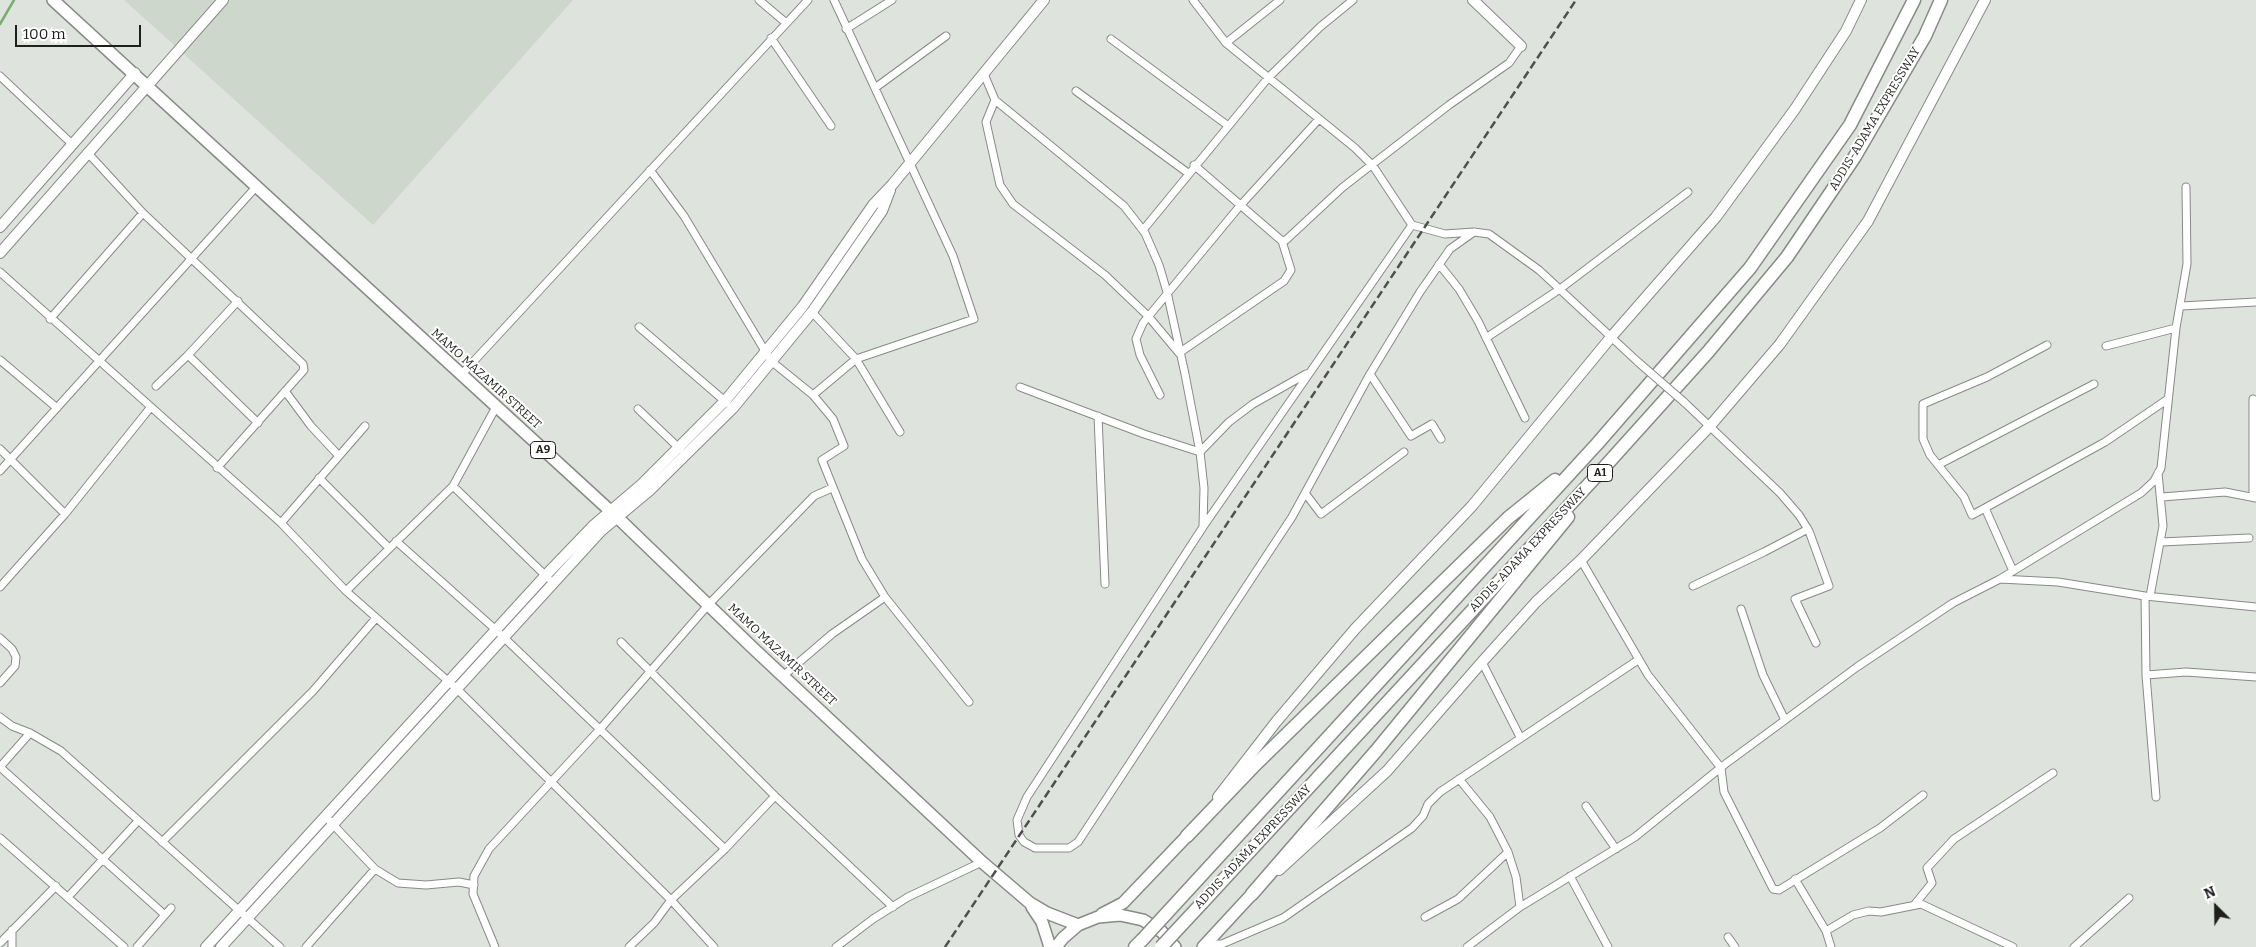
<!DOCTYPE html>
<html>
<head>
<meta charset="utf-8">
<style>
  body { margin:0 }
  #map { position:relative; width:2256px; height:947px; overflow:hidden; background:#dfe3de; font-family:Bitter,serif }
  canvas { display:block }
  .north { position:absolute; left:2191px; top:882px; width:50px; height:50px; -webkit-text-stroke:4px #fff; paint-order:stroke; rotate:337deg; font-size:14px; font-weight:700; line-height:20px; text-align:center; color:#1f201e }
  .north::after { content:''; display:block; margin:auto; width:18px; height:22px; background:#1f201e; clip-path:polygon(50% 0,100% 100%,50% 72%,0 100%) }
  .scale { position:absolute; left:15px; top:25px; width:126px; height:22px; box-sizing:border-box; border:2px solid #1f201e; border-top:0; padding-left:6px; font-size:15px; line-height:18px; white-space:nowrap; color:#1f201e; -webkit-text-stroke:4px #fff; paint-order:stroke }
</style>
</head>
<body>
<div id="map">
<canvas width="2256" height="947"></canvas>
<div class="north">N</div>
<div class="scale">100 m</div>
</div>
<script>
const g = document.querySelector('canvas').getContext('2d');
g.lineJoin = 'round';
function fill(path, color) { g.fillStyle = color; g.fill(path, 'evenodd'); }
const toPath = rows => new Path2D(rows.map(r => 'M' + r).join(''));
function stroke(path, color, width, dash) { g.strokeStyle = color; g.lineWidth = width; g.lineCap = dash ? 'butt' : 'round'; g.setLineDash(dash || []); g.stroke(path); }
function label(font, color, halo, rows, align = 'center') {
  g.font = font + ' Bitter,serif'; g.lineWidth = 4; g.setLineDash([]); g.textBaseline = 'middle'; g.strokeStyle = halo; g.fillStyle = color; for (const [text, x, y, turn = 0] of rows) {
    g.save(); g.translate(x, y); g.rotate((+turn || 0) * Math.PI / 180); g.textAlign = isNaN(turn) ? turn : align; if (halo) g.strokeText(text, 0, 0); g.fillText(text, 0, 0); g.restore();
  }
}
fill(toPath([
  [124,0,573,0,373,225]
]), '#ced7cc');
stroke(toPath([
  [0,24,14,0]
]), '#76ae6c', 2.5);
const street = toPath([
  [759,0,785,22],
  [1193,0,1226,43,1355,148,1373,166,1412,225,1445,234,1474,232,1489,234,1539,270,1638,362],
  [846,29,892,0],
  [771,38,831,126],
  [1111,39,1227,125],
  [1226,43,1280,0],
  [984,74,995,100,1124,206,1145,233,1159,265,1167,292,1185,374,1200,452,1204,488,1203,525],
  [0,76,72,144],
  [875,88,946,36],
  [1076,91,1188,173],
  [995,100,986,122,1000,185,1013,204,1105,275,1148,316,1179,353,1284,281,1291,270,1282,241,1194,165],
  [87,152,143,213,303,364,304,370,217,468],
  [650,170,684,216,771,361,813,395,833,419,844,446,822,460,862,559,885,597,969,702],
  [1412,225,1203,527,1027,797,1017,820,1019,835,1024,842,1035,848,1069,848,1078,842,1292,517,1370,374,1420,292,1450,249,1474,232],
  [1143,230,1268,78,1320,27,1353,0],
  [1282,241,1286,240,1343,187,1449,105,1509,63,1521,46],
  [1439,264,1459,289,1478,321,1525,418],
  [0,272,281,523,346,591,457,689,671,900,714,947],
  [2181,306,2256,302],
  [812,312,856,359,900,432],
  [50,319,143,213],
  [639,327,727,403],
  [1486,338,1560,289,1688,192],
  [2106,346,2176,328],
  [188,355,258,423],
  [0,360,57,408],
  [1370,374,1411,436,1432,424,1441,439],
  [461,375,808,0],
  [156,386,188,355,238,301],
  [1020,387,1144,434,1200,452,1229,422,1253,404,1306,374],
  [285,391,311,426,339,456],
  [813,395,856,359,974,319,953,256,834,0],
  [1160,395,1140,355,1136,339,1143,323,1239,207,1319,119],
  [1684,402,1780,493,1799,515,1809,531,1829,586,1795,599,1816,643],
  [638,409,680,449],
  [1098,416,1105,584],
  [0,449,65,514],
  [1938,465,2094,384],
  [0,471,256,187],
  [319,478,389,548],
  [453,486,548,578],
  [1305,493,1321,514,1404,452],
  [2162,497,2225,492,2256,498],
  [2253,497,2253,399],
  [1985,508,1972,515,1964,497,1930,455,1923,439,1923,404,1987,377,2047,345],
  [281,523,365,426],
  [396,541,496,630,725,849],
  [2161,542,2249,538],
  [1581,560,1648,675,1721,768,1724,792,1773,889,1779,890,1880,828,1923,795],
  [2013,571,1985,508,2105,442,2168,399],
  [2000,579,2058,582,2145,596,2256,607],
  [1693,586,1764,552,1808,529],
  [0,587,65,514,150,408],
  [346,591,453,486,496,407],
  [2145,596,2146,675,2156,797],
  [2150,596,2163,526,2158,473],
  [1741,609,1763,675,1785,720],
  [0,638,12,649,16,657,15,666,0,683],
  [621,642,775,796,893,907],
  [1482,662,1520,737],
  [2146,675,2186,672,2256,677],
  [783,676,832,634,885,597],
  [0,717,12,726,30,733,61,751,280,947],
  [0,767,165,915],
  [0,767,30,733],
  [1459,779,1490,817,1508,852,1516,877,1520,907],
  [1586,806,1616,849],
  [325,816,375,869,398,883,426,885,459,882,474,885],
  [0,838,124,947],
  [162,842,313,691,376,618],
  [1570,876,1608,947],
  [1795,879,1826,931,1831,947],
  [68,897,138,821],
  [1915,904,1932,883,1927,868,1954,839,2053,773],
  [1425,917,1458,899,1508,852],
  [1826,931,1853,915,1869,911,1881,912,1921,904,2013,947],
  [1728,937,1735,947],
  [0,943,56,886],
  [1206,944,1222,944,1283,918,1412,828,1423,816,1428,804,1440,792,1638,660],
  [12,947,12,930],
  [137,947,171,908],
  [306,947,375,869],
  [495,947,473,894,474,876,489,849,601,728,709,604,814,496,832,488],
  [629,947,654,923,671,900,725,849,775,796],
  [836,947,873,919,908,897,982,862],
  [1467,947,1520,907,1635,837,1724,765,1857,667,1953,603,2000,579,2141,493,2154,481,2161,468,2176,328,2187,264,2186,187],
  [2074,947,2129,898]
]);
const secondary = toPath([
  [1473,0,1521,46],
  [0,227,135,73],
  [0,253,223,0],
  [1218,797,1276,722,1355,629,1472,506,1612,336,1716,217,1795,109,1846,31,1861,0],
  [1279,870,1387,771,1482,662,1536,602,1581,560,1710,426,1780,344,1868,221,1985,0],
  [206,947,545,576,594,525,642,484,725,401,803,306,873,205,892,185,1044,0],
  [221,947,601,531,649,491,733,408,812,312,882,211,890,190]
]);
const primary = toPath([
  [53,0,618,518,755,650,982,862,1030,903,1047,913,1078,925],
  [1032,907,1042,922,1050,947],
  [1102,914,1123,903,1187,836],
  [1056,947,1063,938,1078,925,1098,917,1120,915,1143,920,1162,932,1175,947],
  [1203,947,1252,894]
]);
const highway = toPath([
  [1187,836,1253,767,1508,518,1555,480],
  [1188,890,1597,444,1750,268,1850,125,1914,0],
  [1252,894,1376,751,1568,517],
  [1202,903,1601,471,1708,352,1787,257,1854,158,1925,36,1941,0],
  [1135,947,1143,939]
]);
stroke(street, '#878b86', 9);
stroke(secondary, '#878b86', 12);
stroke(primary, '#878b86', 14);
stroke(highway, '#878b86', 15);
stroke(street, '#fff', 7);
stroke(secondary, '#fff', 10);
stroke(primary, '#fff', 11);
stroke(highway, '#fff', 12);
stroke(toPath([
  [945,947,1576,0]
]), '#4e504d', 2.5, [8, 4]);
const streetBridge = toPath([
  [1638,362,1684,402]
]);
const highwayBridge = toPath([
  [1143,939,1188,890],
  [1161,947,1202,903]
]);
stroke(streetBridge, '#878b86', 9, []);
stroke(highwayBridge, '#878b86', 15, []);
stroke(streetBridge, '#fff', 7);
stroke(highwayBridge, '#fff', 12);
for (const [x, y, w] of [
  [543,450,25],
  [1600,473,25]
]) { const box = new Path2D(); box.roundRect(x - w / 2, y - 8.5, w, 17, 4); g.fillStyle = '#fff'; g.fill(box); stroke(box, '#1f201e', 1); }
label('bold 11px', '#1f201e', null, [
  ["A9",543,450],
  ["A1",1600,473]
]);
label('12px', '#1f201e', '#fff', [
  ["ADDIS-ADAMA EXPRESSWAY",1875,119,-59],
  ["MAMO MAZAMIR STREET",486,379,42],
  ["ADDIS-ADAMA EXPRESSWAY",1528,550,-47],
  ["MAMO MAZAMIR STREET",782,655,43],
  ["ADDIS-ADAMA EXPRESSWAY",1253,847,-47]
]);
</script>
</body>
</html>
